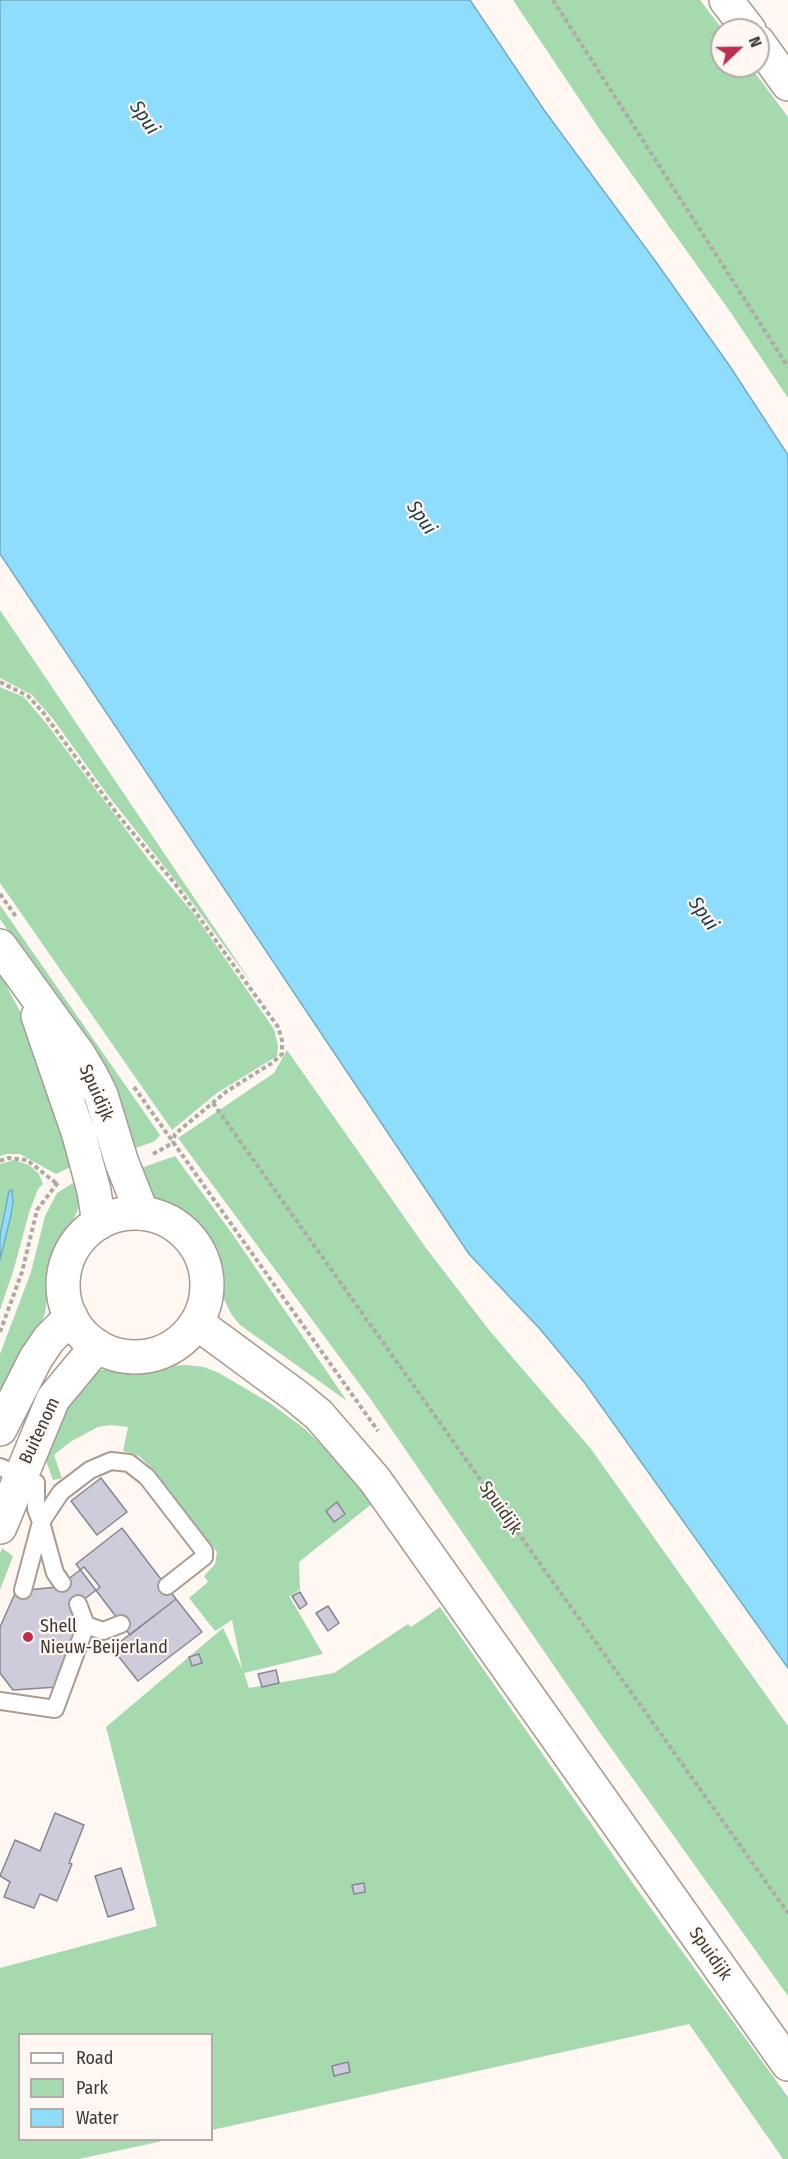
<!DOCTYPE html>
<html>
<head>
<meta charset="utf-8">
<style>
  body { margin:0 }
  #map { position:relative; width:788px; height:2159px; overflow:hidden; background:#fff7f1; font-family:"Fira Sans Condensed",sans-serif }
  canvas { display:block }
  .legend { position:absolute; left:18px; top:2033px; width:195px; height:108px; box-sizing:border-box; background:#fff7f1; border:2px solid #b2aba7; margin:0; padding:8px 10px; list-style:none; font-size:18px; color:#3f3a37 }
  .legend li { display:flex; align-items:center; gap:12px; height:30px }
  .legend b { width:30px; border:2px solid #b2aba7 }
  .north { position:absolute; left:710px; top:18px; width:60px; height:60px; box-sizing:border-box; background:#fff7f1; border:2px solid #b2aba7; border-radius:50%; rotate:68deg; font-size:16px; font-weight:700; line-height:24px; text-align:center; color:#3f3a37 }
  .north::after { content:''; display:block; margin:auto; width:21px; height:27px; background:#bf2e4e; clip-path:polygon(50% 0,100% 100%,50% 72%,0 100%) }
</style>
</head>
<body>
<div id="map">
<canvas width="788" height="2159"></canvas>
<ul class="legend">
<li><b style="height:8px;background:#fff"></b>Road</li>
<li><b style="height:16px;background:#a5daaf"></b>Park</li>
<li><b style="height:16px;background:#8eddfc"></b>Water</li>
</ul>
<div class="north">N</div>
</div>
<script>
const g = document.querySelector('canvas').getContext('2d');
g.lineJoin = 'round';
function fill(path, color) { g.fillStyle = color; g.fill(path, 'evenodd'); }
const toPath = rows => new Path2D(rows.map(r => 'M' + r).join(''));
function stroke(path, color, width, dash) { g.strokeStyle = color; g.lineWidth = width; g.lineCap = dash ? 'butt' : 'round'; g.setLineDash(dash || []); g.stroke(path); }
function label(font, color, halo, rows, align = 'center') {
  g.font = font + ' "Fira Sans Condensed",sans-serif'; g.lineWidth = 4.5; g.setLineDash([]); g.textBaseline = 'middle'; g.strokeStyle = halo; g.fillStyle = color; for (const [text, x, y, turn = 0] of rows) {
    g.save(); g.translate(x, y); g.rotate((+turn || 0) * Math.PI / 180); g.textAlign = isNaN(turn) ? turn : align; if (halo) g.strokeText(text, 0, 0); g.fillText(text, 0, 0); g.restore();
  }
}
fill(toPath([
  [513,0,700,0,723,30,722,66,750,66,788,117,788,398,731,313,600,130],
  [0,610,253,985,186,894,107,794,53,719,32,695,0,678],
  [0,687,24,697,46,723,151,863,194,914,274,1029,278,1046,277,1056,217,1093,172,1130,0,883],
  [0,905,160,1135,155,1141,128,1151,92,1053,0,919],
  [0,974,34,1037,77,1164,56,1174,20,1154,7,1154,0,1156],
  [287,1050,426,1248,489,1330,591,1449,788,1726,788,1996,596,1727,372,1401,178,1138,274,1073],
  [175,1156,231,1232,347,1401,240,1325,231,1314,222,1295,216,1257,207,1239,189,1218,155,1200,143,1186,135,1170],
  [14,1160,29,1165,39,1174,43,1184,38,1189,29,1213,13,1272,0,1310,0,1260,11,1215,9,1191,0,1236,0,1164],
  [80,1182,81,1196,77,1212,53,1263,45,1313,38,1332,0,1403,0,1354,31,1272,45,1216,57,1193,73,1183],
  [187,1365,204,1367,219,1373,270,1403,305,1429,342,1465,373,1503,299,1562,300,1590,289,1596,323,1654,244,1673,249,1688,334,1673,408,1624,411,1627,440,1607,634,1885,788,2097,788,2159,783,2159,689,2024,212,2130,212,2034,20,2034,20,2140,167,2140,79,2159,0,2159,0,1968,157,1926,106,1727,223,1628,242,1669,232,1620,215,1631,189,1598,208,1582,204,1576,215,1564,217,1552,153,1469,139,1456,123,1451,128,1427,110,1425,98,1427,70,1442,54,1455,62,1478,53,1480,43,1453,51,1429,88,1377,101,1370,116,1368],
  [2,1548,13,1556,0,1590,0,1554]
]), '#a5daaf');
const water = toPath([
  [0,0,470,0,544,110,656,262,729,365,788,455,788,1668,584,1382,540,1329,469,1254,0,554,0,0],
  [12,1190,13,1202,11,1215,0,1260,0,1236,9,1191,12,1190]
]);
fill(water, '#8eddfc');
stroke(water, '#76acc1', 1.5);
const building = toPath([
  [101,1478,127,1512,97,1535,71,1501,101,1478],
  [337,1502,345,1514,334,1522,326,1511,337,1502],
  [122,1528,176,1599,130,1635,76,1564,122,1528],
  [84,1567,100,1587,73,1608,82,1624,58,1687,13,1690,0,1673,0,1627,16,1591,58,1587,84,1567],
  [300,1592,307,1604,300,1609,292,1596,300,1592],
  [176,1599,202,1632,138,1681,112,1648,176,1599],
  [328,1606,339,1623,328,1631,316,1613,328,1606],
  [199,1654,202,1663,192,1666,189,1657,199,1654],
  [276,1670,279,1683,262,1687,258,1674,276,1670],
  [55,1813,84,1825,69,1863,72,1864,57,1901,40,1894,34,1908,4,1897,10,1882,0,1876,15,1840,40,1851,55,1813],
  [121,1868,134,1909,108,1917,95,1876,121,1868],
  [364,1883,365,1892,354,1894,352,1885,364,1883],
  [348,2062,350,2072,334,2076,332,2066,348,2062]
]);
fill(building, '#ceccda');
stroke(building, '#888692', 1.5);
const service = toPath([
  [0,1467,36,1483,36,1509,41,1522,23,1590],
  [62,1583,55,1573,41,1522,61,1492,90,1470,111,1461,129,1463,147,1477,204,1551,204,1557,167,1586],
  [86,1625,103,1631,121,1624],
  [0,1701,55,1709,86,1625,78,1604]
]);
const tertiary = toPath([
  [726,0,749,30],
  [758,42,788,84]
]);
const secondary = toPath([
  [0,946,79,1055,91,1075,101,1095,122,1163,142,1213],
  [38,1016,79,1135,94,1191,99,1223],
  [0,1429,36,1358,49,1339,71,1317],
  [0,1527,53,1399,97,1346]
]);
const primary = toPath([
  '63 1285a72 72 0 1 1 144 0a72 72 0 1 1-144 0Z',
  [197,1323,296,1396,319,1415,375,1480,788,2064]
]);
stroke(service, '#a89c93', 20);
stroke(tertiary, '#a89c93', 36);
stroke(secondary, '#a89c93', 36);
stroke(primary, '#a89c93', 36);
stroke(toPath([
  [553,0,788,367],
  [0,682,28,696,42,711,118,815,176,885,278,1027,282,1040,282,1054,272,1063,227,1091,175,1134,173,1143],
  [0,894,17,918],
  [134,1087,378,1431],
  [213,1103,788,1913],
  [153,1154,173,1143],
  [0,1161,8,1158,27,1160,56,1183],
  [0,1332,22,1272,37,1210,59,1181]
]), '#b0aaa5', 4, [4.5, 3]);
stroke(service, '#fff', 16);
stroke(tertiary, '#fff', 33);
stroke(secondary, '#fff', 33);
stroke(primary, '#fff', 33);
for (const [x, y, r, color] of [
  [28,1637,6,"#bf2e4e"]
]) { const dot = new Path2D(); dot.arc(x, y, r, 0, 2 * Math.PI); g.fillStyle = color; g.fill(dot); stroke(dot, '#fff7f1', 2); }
label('18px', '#3f3a37', '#fff7f1', [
  ["Spuidijk",96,1093,66],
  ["Buitenom",40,1431,-65],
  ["Spuidijk",500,1508,55],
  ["Spuidijk",710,1954,55]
]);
label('18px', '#3f3a37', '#fff7f1', [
  ["Shell",40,1627],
  ["Nieuw-Beijerland",40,1648]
], 'left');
label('italic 20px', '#193d4b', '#fff7f1', [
  ["Spui",144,118,55],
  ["Spui",421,518,55],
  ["Spui",703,914,54]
]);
</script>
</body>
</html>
